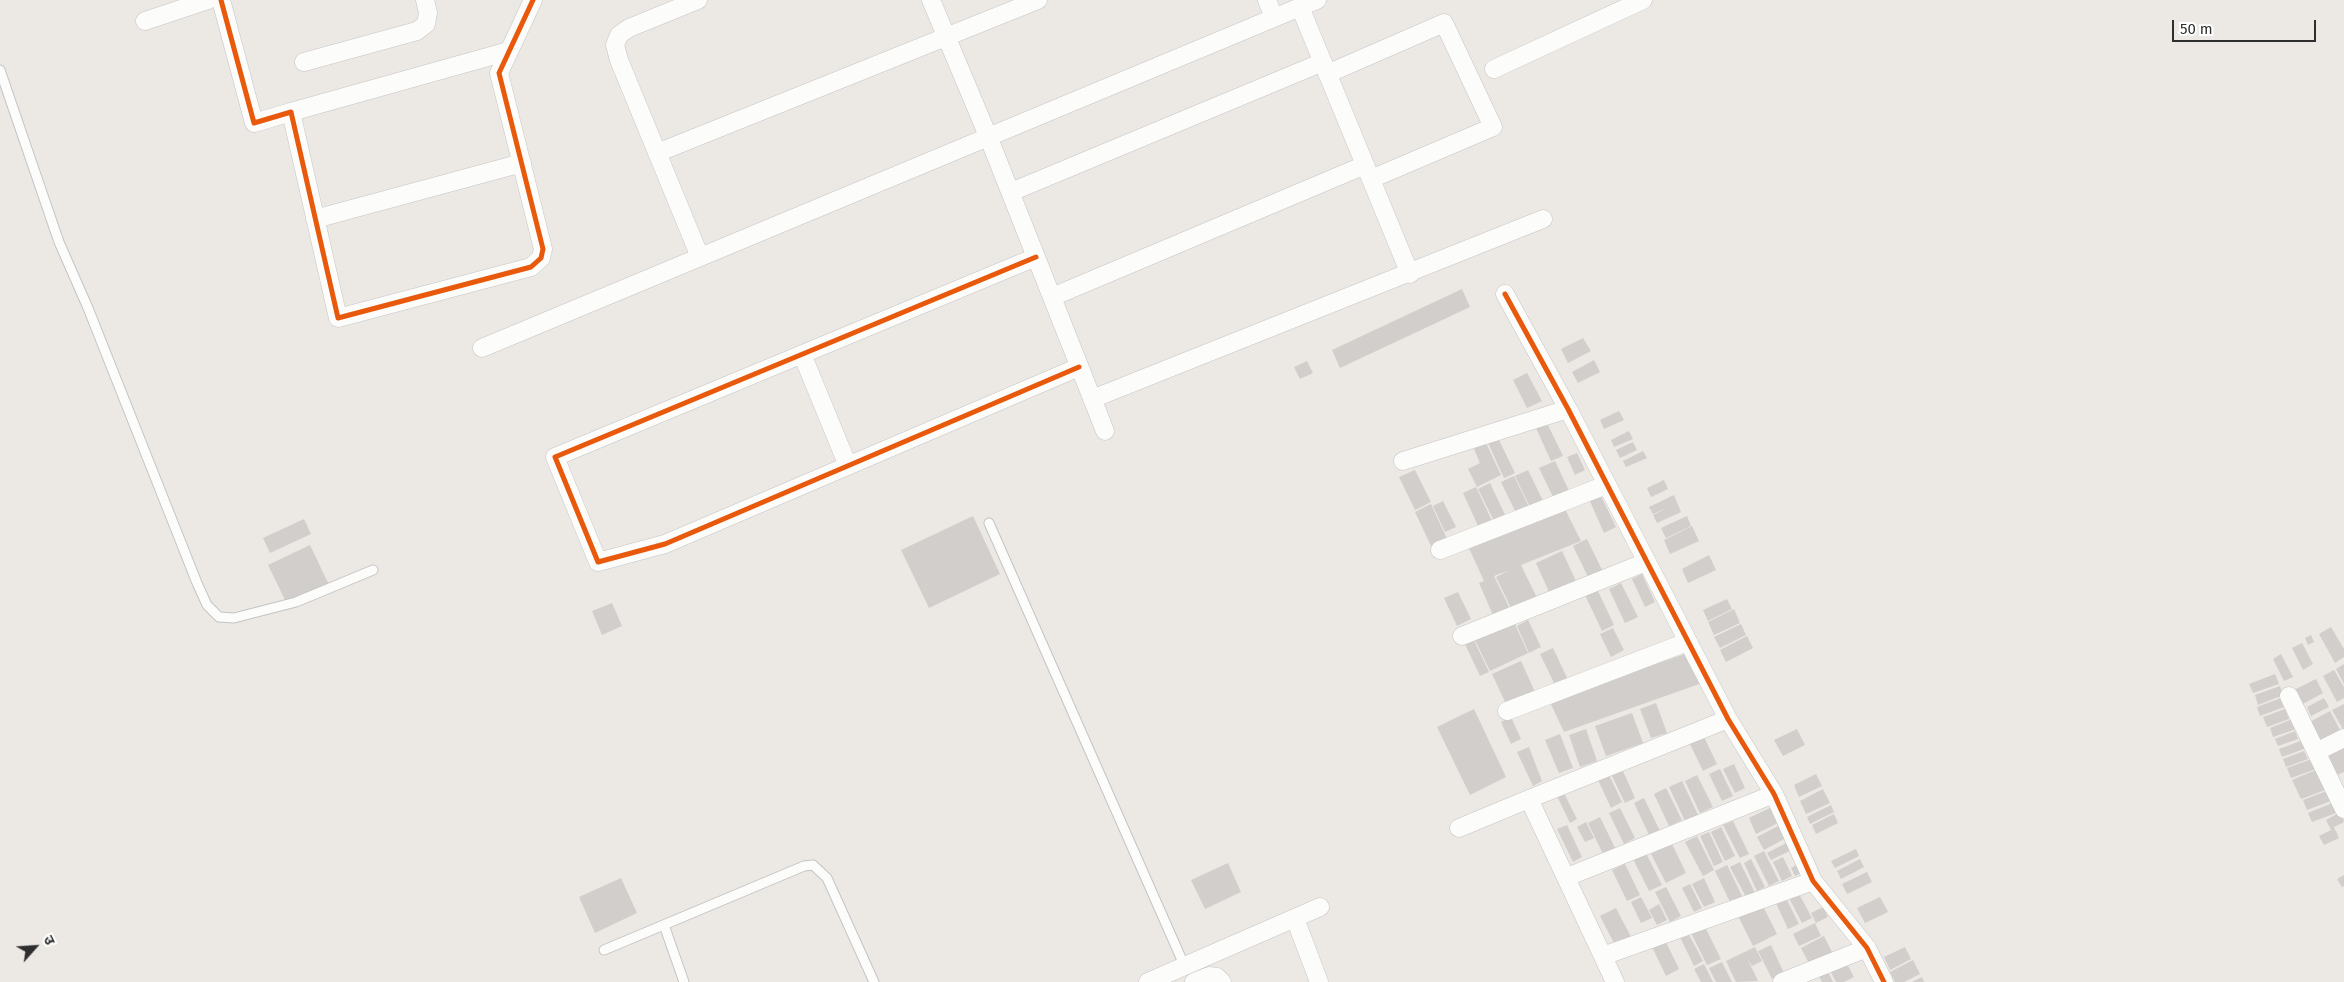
<!DOCTYPE html>
<html>
<head>
<meta charset="utf-8">
<style>
  body { margin:0 }
  #map { position:relative; width:2344px; height:982px; overflow:hidden; background:#ece8e4; font-family:"Fira Sans","Noto Sans Devanagari",sans-serif }
  canvas { display:block }
  .north { position:absolute; left:10px; top:922px; width:50px; height:50px; -webkit-text-stroke:4px #fff; paint-order:stroke; rotate:64deg; font-size:14px; font-weight:700; line-height:20px; text-align:center; color:#2e2e2e }
  .north::after { content:''; display:block; margin:auto; width:18px; height:22px; background:#2e2e2e; clip-path:polygon(50% 0,100% 100%,50% 72%,0 100%) }
  .scale { position:absolute; left:2172px; top:20px; width:144px; height:22px; box-sizing:border-box; border:2px solid #2e2e2e; border-top:0; padding-left:6px; font-size:15px; line-height:18px; white-space:nowrap; color:#2e2e2e; -webkit-text-stroke:4px #fff; paint-order:stroke }
</style>
</head>
<body>
<div id="map">
<canvas width="2344" height="982"></canvas>
<div class="north">उ</div>
<div class="scale">50 m</div>
</div>
<script>
const g = document.querySelector('canvas').getContext('2d');
g.lineJoin = 'round';
function fill(path, color) { g.fillStyle = color; g.fill(path, 'evenodd'); }
const toPath = rows => new Path2D(rows.map(r => 'M' + r).join(''));
function stroke(path, color, width, dash) { g.strokeStyle = color; g.lineWidth = width; g.lineCap = dash ? 'butt' : 'round'; g.setLineDash(dash || []); g.stroke(path); }
fill(toPath([
  [1462,289,1470,307,1340,368,1332,350],
  [1583,338,1591,351,1568,363,1561,349],
  [1594,360,1600,372,1578,383,1572,372],
  [1307,361,1313,373,1300,379,1294,367],
  [1527,373,1542,401,1527,408,1513,380],
  [1619,411,1624,420,1604,429,1600,420],
  [1547,423,1563,456,1551,461,1536,428],
  [1629,431,1633,439,1614,447,1611,440],
  [1498,438,1515,473,1504,478,1488,443],
  [1633,442,1637,450,1620,458,1616,450],
  [1486,443,1501,475,1477,487,1468,469,1480,463,1474,449],
  [1643,451,1647,458,1626,467,1623,461],
  [1577,453,1585,470,1575,475,1567,457],
  [1555,461,1570,493,1555,501,1539,468],
  [1415,470,1431,502,1415,510,1399,477],
  [1528,470,1545,505,1532,511,1515,476],
  [1514,476,1529,507,1516,513,1501,482],
  [1664,480,1668,489,1651,497,1647,488],
  [1490,483,1507,519,1496,525,1478,489],
  [1476,487,1492,521,1479,528,1463,493],
  [1600,494,1616,527,1604,533,1589,499],
  [1674,495,1681,512,1657,523,1653,515,1669,507,1653,514,1649,507],
  [1443,501,1456,527,1445,532,1433,506],
  [1431,504,1447,539,1431,546,1415,512],
  [1564,507,1581,541,1521,565,1537,598,1512,610,1496,577,1510,570,1494,576,1509,607,1493,615,1479,583,1484,581,1468,546,1528,521,1530,525],
  [973,516,1000,574,929,608,901,550],
  [1687,516,1691,526,1666,538,1661,528],
  [304,519,311,534,270,553,263,538],
  [1692,526,1699,541,1670,554,1664,540],
  [1587,539,1604,574,1590,581,1573,546],
  [310,545,329,585,287,604,268,565],
  [1562,551,1576,581,1550,594,1536,563],
  [1709,555,1716,570,1688,583,1682,569],
  [1642,574,1655,602,1645,607,1632,579],
  [1621,583,1638,617,1625,623,1609,589],
  [1597,589,1614,625,1602,631,1585,595],
  [1458,592,1471,619,1457,626,1444,598],
  [1727,599,1732,609,1708,621,1703,610],
  [612,603,622,626,602,635,592,611],
  [1734,609,1740,623,1714,635,1708,622],
  [1513,620,1528,653,1490,671,1474,638],
  [1528,620,1541,647,1529,653,1517,626],
  [1741,624,1746,635,1720,648,1714,637],
  [2331,627,2344,649,2344,657,2335,663,2319,634],
  [1613,628,1624,650,1611,657,1600,634],
  [2311,635,2314,642,2308,645,2305,638],
  [1747,636,1753,648,1726,662,1720,650],
  [1473,638,1489,672,1480,676,1464,642],
  [2302,643,2313,664,2303,670,2292,648],
  [1553,648,1569,682,1556,687,1540,654],
  [1688,653,1702,683,1564,732,1549,700],
  [2281,654,2293,677,2284,681,2273,659],
  [1521,661,1535,692,1507,706,1492,674],
  [2344,664,2344,684,2336,669],
  [2334,670,2344,687,2344,698,2337,702,2323,676],
  [2275,674,2279,684,2253,693,2249,684],
  [2316,679,2323,693,2299,706,2292,691],
  [2280,686,2283,695,2258,705,2255,695],
  [2281,698,2284,707,2260,716,2257,707],
  [2324,698,2329,707,2311,716,2307,707],
  [1656,703,1667,733,1651,738,1640,709],
  [2344,704,2344,731,2332,710],
  [1474,709,1506,777,1470,795,1437,727],
  [2285,709,2289,719,2267,727,2263,717],
  [2330,711,2340,730,2318,742,2308,723],
  [1632,713,1643,743,1606,756,1595,726],
  [1511,717,1521,739,1511,744,1501,722],
  [2295,718,2299,728,2273,737,2270,728],
  [1586,729,1597,761,1580,767,1569,735],
  [1797,729,1805,745,1783,756,1774,740],
  [2295,731,2298,739,2278,746,2275,739],
  [1560,734,1573,768,1559,773,1545,740],
  [1703,735,1717,764,1703,771,1689,742],
  [2306,739,2309,747,2282,757,2279,749],
  [2344,745,2344,772,2337,775,2326,754],
  [1529,747,1542,781,1533,786,1517,752],
  [2304,751,2308,759,2286,767,2283,759],
  [2312,759,2316,769,2291,778,2287,768],
  [1734,764,1745,788,1735,793,1723,769],
  [1622,769,1635,798,1625,803,1611,774],
  [1720,769,1733,796,1722,801,1709,774],
  [2318,769,2328,789,2301,799,2292,780],
  [1816,774,1822,786,1799,797,1794,785],
  [1609,775,1622,802,1611,808,1598,780],
  [1697,775,1713,807,1700,813,1685,781],
  [1682,781,1698,815,1685,821,1669,787],
  [1666,788,1682,820,1669,826,1654,794],
  [1823,789,1830,803,1806,814,1800,801],
  [2332,789,2336,799,2307,810,2303,800],
  [1563,791,1577,819,1570,823,1556,794],
  [1644,798,1660,831,1650,837,1634,803],
  [2337,801,2341,811,2312,822,2308,813],
  [1831,805,1834,812,1810,824,1807,817],
  [1772,807,1780,822,1756,834,1749,818],
  [1620,808,1635,838,1624,844,1609,813],
  [2341,812,2344,822,2334,827,2339,838,2324,845,2319,836,2331,830,2326,820],
  [1834,814,1838,823,1816,834,1812,825],
  [1600,817,1615,848,1603,854,1588,823],
  [1733,821,1749,854,1740,858,1723,825],
  [1586,822,1594,838,1585,842,1577,827],
  [1567,825,1582,857,1573,862,1557,829],
  [1780,825,1786,838,1764,850,1757,837],
  [1721,827,1735,856,1725,861,1711,832],
  [1709,832,1723,862,1714,866,1700,836],
  [1697,836,1714,870,1703,876,1685,842],
  [1790,841,1794,849,1771,860,1767,853],
  [1672,844,1686,873,1666,883,1651,854],
  [1856,849,1859,856,1835,868,1831,861],
  [1764,851,1779,881,1769,886,1754,856],
  [1646,853,1662,885,1649,891,1633,859],
  [1783,857,1792,876,1782,881,1773,862],
  [1751,859,1765,887,1757,891,1744,863],
  [1860,859,1864,867,1841,879,1837,871],
  [1740,862,1755,893,1746,897,1730,867],
  [1228,863,1241,892,1205,909,1191,880],
  [1801,863,1805,871,1795,876,1791,868],
  [1625,864,1640,895,1627,901,1612,870],
  [1727,865,1742,896,1730,902,1715,871],
  [1867,872,1872,882,1847,894,1842,884],
  [2344,875,2344,886,2342,887,2337,879],
  [621,878,637,913,595,933,579,897],
  [1704,878,1715,902,1704,907,1692,884],
  [1690,884,1702,908,1694,912,1682,888],
  [1666,887,1681,916,1670,922,1655,892],
  [1798,892,1812,918,1802,923,1788,896],
  [1785,896,1799,924,1788,929,1775,901],
  [1641,897,1652,918,1641,923,1631,902],
  [1880,897,1888,912,1865,923,1857,908],
  [1659,904,1667,920,1657,925,1649,910],
  [1762,904,1777,934,1753,946,1738,916],
  [1823,907,1828,917,1816,923,1811,913],
  [1616,908,1631,937,1615,945,1600,916],
  [1815,923,1821,936,1799,946,1793,934],
  [1704,925,1721,959,1707,965,1690,931],
  [1687,931,1703,961,1694,966,1679,935],
  [1824,936,1834,956,1811,967,1801,948],
  [1664,938,1679,969,1666,976,1651,945],
  [1771,945,1784,973,1772,979,1758,951],
  [1755,947,1762,961,1752,966,1747,958,1758,981,1736,982,1726,961],
  [1905,947,1911,959,1890,970,1884,957],
  [1913,960,1920,974,1904,982,1895,982,1890,972],
  [1722,962,1732,982,1716,982,1709,968],
  [1704,964,1713,982,1701,982,1694,969],
  [1847,964,1854,977,1844,982,1836,982,1831,972],
  [1828,972,1833,982,1822,982,1819,976],
  [1922,977,1924,982,1912,982]
]), '#d1cecb');
const lane = toPath([
  [0,70,59,242,88,308,197,583,207,605,219,617,234,618,296,602,373,570],
  [989,523,1185,967],
  [664,925,684,982],
  [604,950,804,866,813,865,827,878,874,982]
]);
const street = toPath([
  [221,0,254,123,291,112,338,318,531,267,541,258,543,249,499,73,533,0],
  [698,0,629,28,619,35,615,45,619,60,700,257],
  [931,0,988,136,1105,431],
  [1267,0,1274,17],
  [1300,7,1410,274],
  [145,21,208,0],
  [304,62,417,31,426,24,428,13,425,0],
  [1494,69,1643,0],
  [1327,74,1444,23,1493,127,1371,179],
  [291,112,509,51],
  [657,153,1038,0],
  [1011,192,1323,62],
  [315,219,522,163],
  [1036,257,555,457,598,562,665,544,1079,367],
  [1505,294,1568,409,1728,719,1774,794,1813,881,1867,948,1884,982],
  [1052,297,1365,165],
  [482,348,1317,0],
  [802,354,848,466],
  [1092,399,1543,219],
  [1403,461,1568,409],
  [1440,550,1606,485],
  [1462,636,1646,562],
  [2289,696,2344,809],
  [1507,711,1687,642],
  [2316,752,2344,738],
  [1529,799,1728,719],
  [1459,828,1529,799,1615,982],
  [1567,877,1774,794],
  [1299,929,1319,982],
  [1603,956,1813,881],
  [1148,982,1320,907],
  [1194,982,1209,976,1217,977,1222,982],
  [1782,982,1867,948]
]);
stroke(lane, '#c5c4c5', 11);
stroke(street, '#c5c4c5', 19);
stroke(lane, '#fcfcfb', 9);
stroke(street, '#fcfcfb', 18);
stroke(toPath([
  [221,0,254,123,291,112,338,318,531,267,541,258,543,249,499,73,533,0],
  [1036,257,555,457,598,562,665,544,1079,367],
  [1505,294,1568,409,1728,719,1774,794,1813,881,1867,948,1884,982]
]), '#e8590c', 5);
</script>
</body>
</html>
